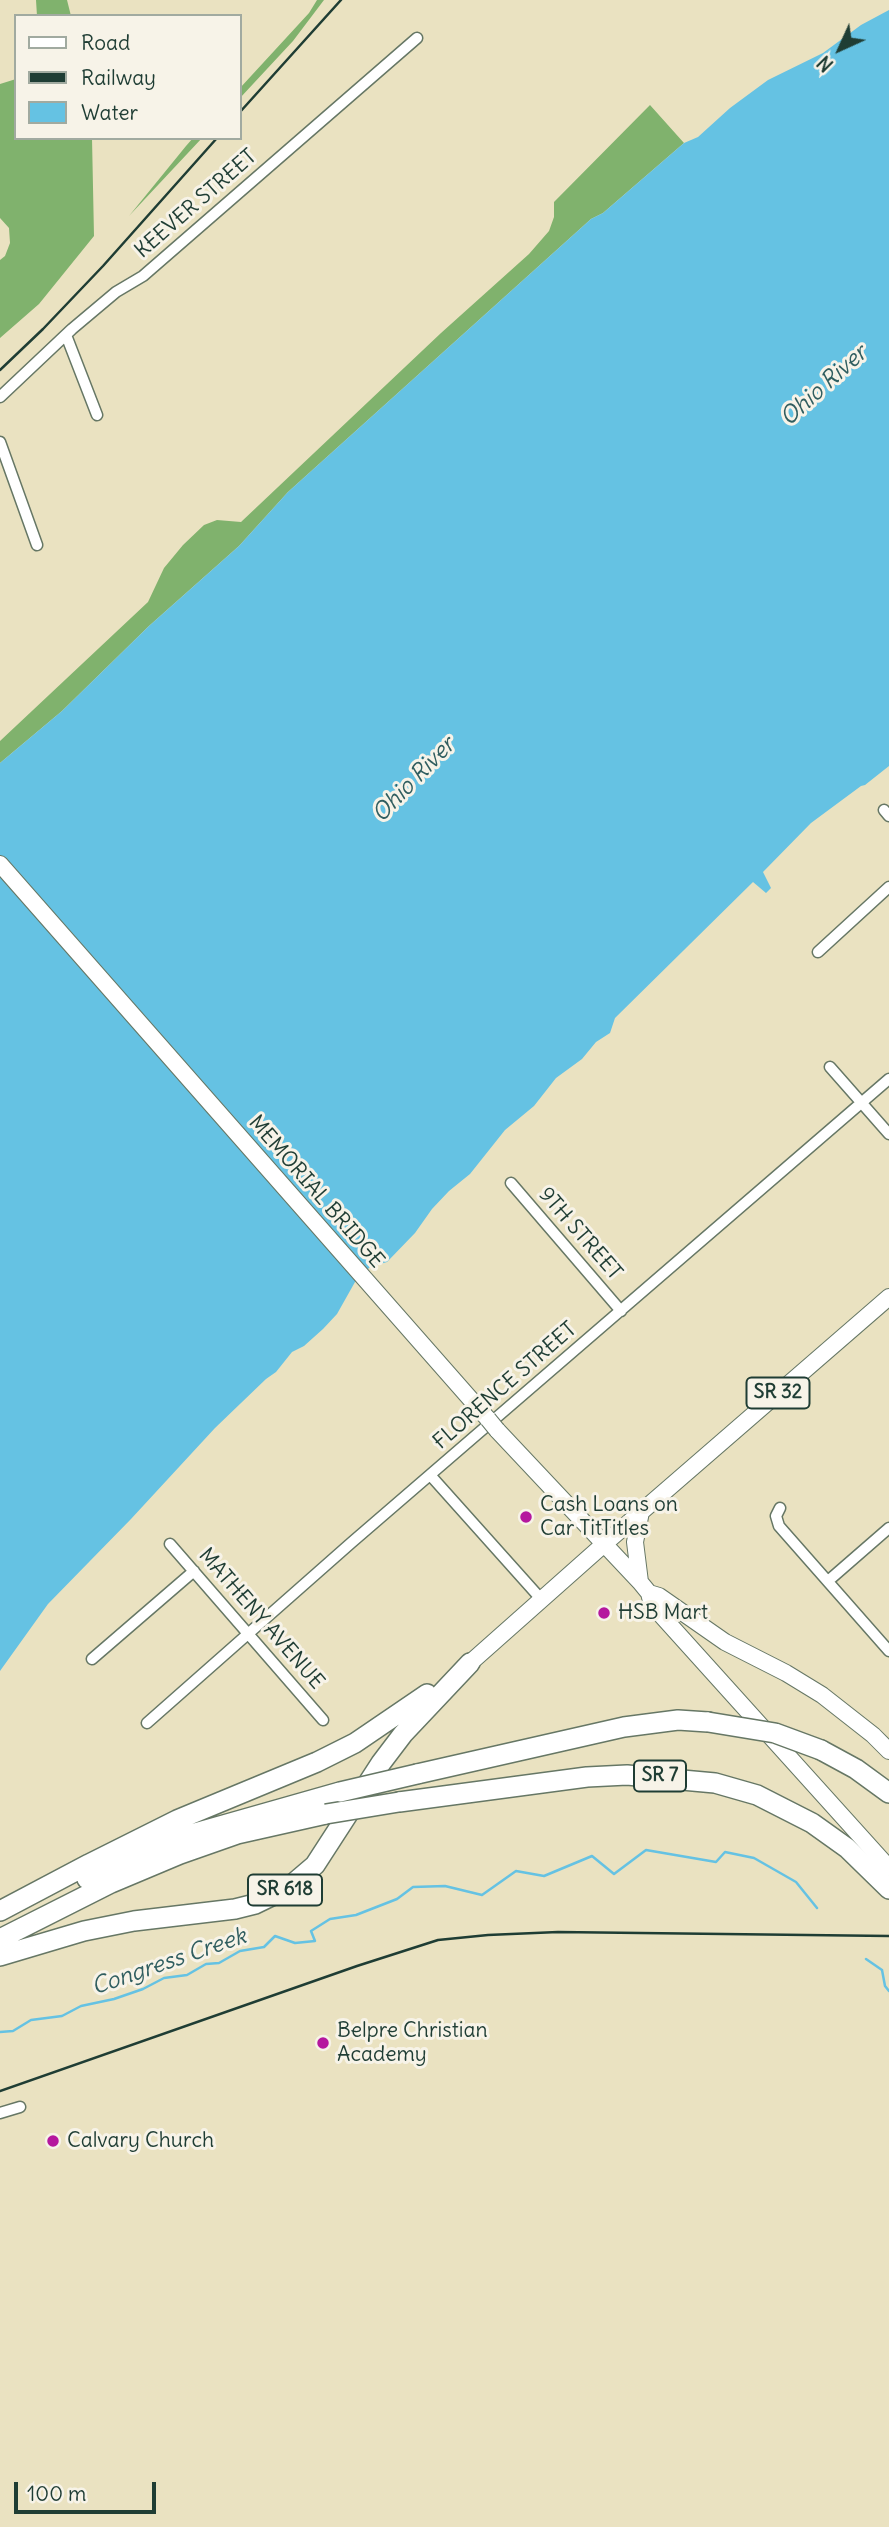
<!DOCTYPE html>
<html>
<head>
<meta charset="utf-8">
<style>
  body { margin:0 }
  #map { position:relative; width:889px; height:2527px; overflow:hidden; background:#eae2c1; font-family:Delius,sans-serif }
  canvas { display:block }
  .legend { position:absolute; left:14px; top:14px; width:228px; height:126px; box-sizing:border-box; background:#f7f3e8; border:2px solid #a1aaa0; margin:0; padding:9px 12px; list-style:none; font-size:21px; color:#1f3d34 }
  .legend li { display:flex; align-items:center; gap:14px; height:35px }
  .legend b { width:35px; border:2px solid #a1aaa0 }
  .north { position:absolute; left:805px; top:14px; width:70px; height:70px; -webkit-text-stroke:5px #f7f3e8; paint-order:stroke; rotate:225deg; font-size:19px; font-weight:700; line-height:28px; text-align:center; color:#1f3d34 }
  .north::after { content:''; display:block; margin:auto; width:24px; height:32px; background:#1f3d34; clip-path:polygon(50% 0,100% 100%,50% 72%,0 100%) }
  .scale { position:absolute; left:14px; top:2482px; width:142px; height:32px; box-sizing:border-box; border:4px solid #1f3d34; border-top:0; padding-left:9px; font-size:21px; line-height:24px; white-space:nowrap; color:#1f3d34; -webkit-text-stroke:5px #f7f3e8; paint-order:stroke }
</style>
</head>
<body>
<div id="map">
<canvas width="889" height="2527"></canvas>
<ul class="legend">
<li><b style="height:9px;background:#fff"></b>Road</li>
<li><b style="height:9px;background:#1f3d34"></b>Railway</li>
<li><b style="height:19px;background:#65c2e3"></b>Water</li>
</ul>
<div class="north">N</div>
<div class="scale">100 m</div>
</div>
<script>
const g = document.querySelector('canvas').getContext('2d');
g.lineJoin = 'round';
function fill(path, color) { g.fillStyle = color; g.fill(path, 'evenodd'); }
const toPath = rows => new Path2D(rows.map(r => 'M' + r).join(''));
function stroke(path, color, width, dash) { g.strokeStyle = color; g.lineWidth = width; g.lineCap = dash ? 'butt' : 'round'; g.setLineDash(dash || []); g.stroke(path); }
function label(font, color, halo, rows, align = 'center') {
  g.font = font + ' Delius,sans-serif'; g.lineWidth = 6; g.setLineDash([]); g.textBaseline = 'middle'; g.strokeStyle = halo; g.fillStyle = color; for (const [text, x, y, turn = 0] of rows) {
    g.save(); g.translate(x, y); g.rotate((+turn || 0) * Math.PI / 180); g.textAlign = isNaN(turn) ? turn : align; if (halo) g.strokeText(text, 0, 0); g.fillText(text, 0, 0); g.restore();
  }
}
fill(toPath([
  [36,0,67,0,71,16,37,16],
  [317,0,324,0,293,41,240,98,240,88,309,13],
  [16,79,16,138,92,138,94,236,39,304,0,338,0,260,5,256,10,243,9,228,0,218,0,84],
  [650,105,684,143,603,213,591,219,288,492,239,546,149,626,62,711,0,763,0,741,148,602,164,568,183,545,204,525,217,520,241,522,441,333,529,254,549,231,554,217,554,202],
  [193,138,202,138,129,216,186,146]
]), '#80b26d');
fill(toPath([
  [889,10,889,766,865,785,861,786,811,823,763,872,771,888,766,893,753,882,615,1018,610,1033,596,1042,582,1059,556,1078,534,1106,505,1130,470,1174,449,1191,432,1209,415,1233,387,1262,370,1267,355,1282,337,1314,323,1329,304,1346,292,1352,276,1372,266,1379,215,1428,131,1519,48,1604,0,1671,0,763,62,711,149,626,239,546,288,492,591,219,603,213,684,143,698,137,730,108,768,80,823,53,861,25]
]), '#65c2e3');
stroke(toPath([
  [866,1959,882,1970,885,1986,889,1991],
  [0,2032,13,2031,31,2020,62,2016,81,2006,114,1999,143,1989,164,1978,187,1975,206,1964,219,1963,240,1951,264,1947,275,1936,295,1943,315,1941,311,1931,330,1919,356,1915,397,1899,413,1887,445,1886,482,1895,516,1871,544,1876,592,1856,614,1874,646,1850,716,1862,725,1852,754,1858,796,1882,817,1908]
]), '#65c2e3', 2.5);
const street = toPath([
  [66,335,97,415],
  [0,397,72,329,116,292,143,276,417,38],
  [0,442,37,545],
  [884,810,889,816],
  [818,952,889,887],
  [830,1067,889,1134],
  [511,1183,621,1311],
  [431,1476,541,1599],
  [780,1508,776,1516,779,1526,889,1651],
  [170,1544,323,1720],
  [828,1581,889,1528],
  [92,1659,194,1571],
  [147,1723,351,1543,889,1079],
  [0,2113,20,2107]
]);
const primary = toPath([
  [0,864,488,1419],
  [497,1430,640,1582,649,1593,652,1605,889,1868],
  [640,1582,635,1542,641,1512],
  [649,1593,659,1596,725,1642,786,1673,822,1695,873,1735,889,1751],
  [470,1663,603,1545,889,1297]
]);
const highway = toPath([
  [821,1750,856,1769,889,1793],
  [417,1774,624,1727,678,1720,708,1722],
  [399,1802,587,1777,627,1775,715,1783,757,1795,812,1823,847,1848,889,1889],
  [87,1879,141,1854,192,1834,340,1792],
  [0,1911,89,1864,177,1820,317,1762,355,1743,427,1694],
  [0,1939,111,1883,180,1854,237,1834,326,1814],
  [0,1956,84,1931,134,1921,235,1909,255,1904,288,1888,315,1865,381,1763,403,1734,470,1663]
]);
stroke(street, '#667765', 13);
stroke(primary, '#667765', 18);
stroke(highway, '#667765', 22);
stroke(street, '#fff', 10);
stroke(primary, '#fff', 16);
stroke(highway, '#fff', 19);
stroke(toPath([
  [240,112,341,0],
  [0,370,43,329,103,266,217,138],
  [0,2091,357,1966,438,1940,488,1935,558,1932,889,1936]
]), '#1f3d34', 2.5);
const primaryBridge = toPath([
  [488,1419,497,1430]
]);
const highwayBridge = toPath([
  [708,1722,775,1733,821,1750],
  [340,1792,417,1774],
  [326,1814,399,1802]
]);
stroke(primaryBridge, '#667765', 18, []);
stroke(highwayBridge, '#667765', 22, []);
stroke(primaryBridge, '#fff', 16);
stroke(highwayBridge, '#fff', 19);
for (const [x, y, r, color] of [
  [526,1517,7,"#b5179e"],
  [604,1613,7,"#b5179e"],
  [323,2043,7,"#b5179e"],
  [53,2141,7,"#b5179e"]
]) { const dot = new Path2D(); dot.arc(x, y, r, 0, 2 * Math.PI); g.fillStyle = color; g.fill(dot); stroke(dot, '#f7f3e8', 2.5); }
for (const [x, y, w] of [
  [778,1393,63],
  [660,1776,52],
  [285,1890,74]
]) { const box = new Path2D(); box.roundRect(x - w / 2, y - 15.5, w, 31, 5); g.fillStyle = '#f7f3e8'; g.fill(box); stroke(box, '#1f3d34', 2); }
label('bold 19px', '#1f3d34', null, [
  ["SR 32",778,1393],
  ["SR 7",660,1776],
  ["SR 618",285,1890]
]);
label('21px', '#1f3d34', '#f7f3e8', [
  ["KEEVER STREET",196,204,-41],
  ["MEMORIAL BRIDGE",316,1192,49],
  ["9TH STREET",580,1234,49],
  ["FLORENCE STREET",505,1386,-41],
  ["MATHENY AVENUE",261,1619,49]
]);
label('21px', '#1f3d34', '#f7f3e8', [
  ["Cash Loans on",540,1505],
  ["Car TitTitles",540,1529],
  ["HSB Mart",618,1613],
  ["Belpre Christian",337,2031],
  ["Academy",337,2055],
  ["Calvary Church",67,2141]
], 'left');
label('italic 23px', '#305e60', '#f7f3e8', [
  ["Ohio River",824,386,-42],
  ["Ohio River",414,780,-46],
  ["Congress Creek",169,1962,-19]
]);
</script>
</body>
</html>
